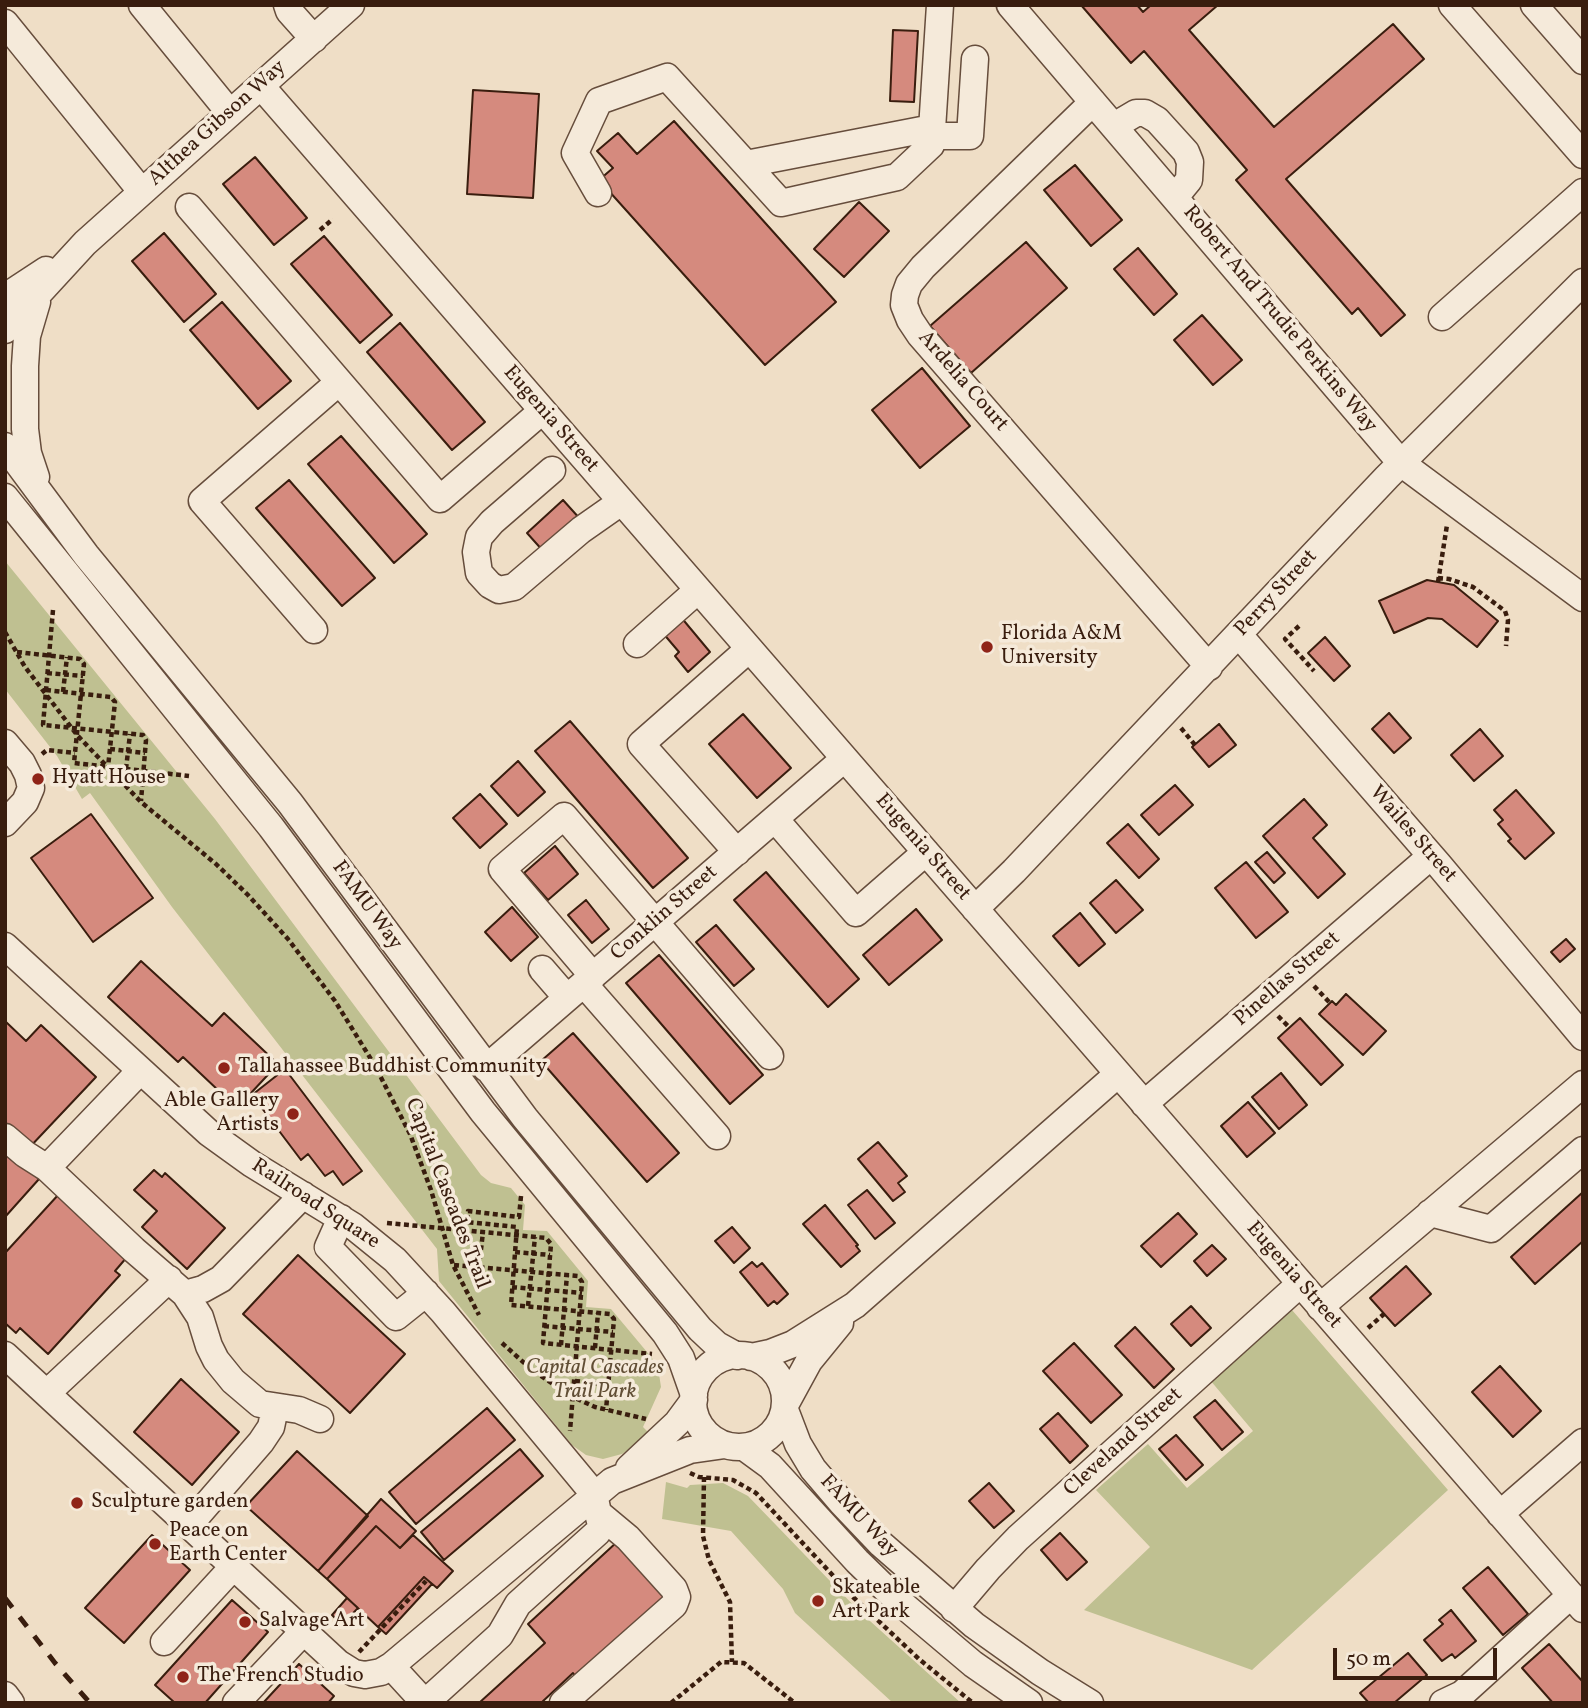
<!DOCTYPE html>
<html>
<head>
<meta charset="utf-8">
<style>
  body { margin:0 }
  #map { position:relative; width:1588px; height:1708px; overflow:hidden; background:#efdec6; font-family:Vollkorn,serif }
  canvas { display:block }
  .frame { position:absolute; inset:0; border:7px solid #391d0e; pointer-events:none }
  .scale { position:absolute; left:1333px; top:1648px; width:164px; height:32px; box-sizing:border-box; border:4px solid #391d0e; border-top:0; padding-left:9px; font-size:21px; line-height:24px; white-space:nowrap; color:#391d0e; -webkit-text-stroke:5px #f5eada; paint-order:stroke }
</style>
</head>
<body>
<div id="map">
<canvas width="1588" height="1708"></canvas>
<div class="frame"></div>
<div class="scale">50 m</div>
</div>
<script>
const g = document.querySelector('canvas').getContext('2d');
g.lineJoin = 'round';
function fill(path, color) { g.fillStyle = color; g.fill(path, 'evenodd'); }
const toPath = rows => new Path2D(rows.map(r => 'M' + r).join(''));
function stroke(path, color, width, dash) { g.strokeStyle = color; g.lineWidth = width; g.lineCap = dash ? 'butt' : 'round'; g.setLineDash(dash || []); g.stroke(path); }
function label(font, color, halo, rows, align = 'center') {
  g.font = font + ' Vollkorn,serif'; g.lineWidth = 7; g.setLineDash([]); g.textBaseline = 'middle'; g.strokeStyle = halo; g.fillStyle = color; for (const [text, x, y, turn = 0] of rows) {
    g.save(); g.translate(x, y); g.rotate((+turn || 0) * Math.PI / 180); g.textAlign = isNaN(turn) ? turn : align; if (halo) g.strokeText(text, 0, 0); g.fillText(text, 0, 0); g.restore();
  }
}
fill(toPath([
  [5,561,215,819,481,1175,491,1183,511,1188,525,1205,523,1230,547,1231,588,1281,586,1307,611,1309,652,1358,659,1374,661,1387,643,1427,649,1433,631,1448,622,1454,603,1459,586,1455,572,1445,439,1281,437,1249,172,907,90,793,82,799,57,756,5,689],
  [1292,1310,1448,1490,1252,1670,1084,1610,1150,1547,1096,1490,1148,1444,1187,1488,1253,1431,1210,1380],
  [666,1482,687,1488,690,1485,723,1483,748,1496,860,1612,961,1703,893,1703,795,1613,783,1589,731,1531,662,1519]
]), '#bfc091');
const building = toPath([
  [1081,5,1137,5,1143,12,1151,5,1218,5,1189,30,1274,127,1393,24,1424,59,1286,179,1405,315,1381,336,1358,308,1352,314,1236,180,1247,170,1144,51,1131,63,1081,5],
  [893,30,918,31,914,102,890,101,893,30],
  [473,90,539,94,533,198,467,194,473,90],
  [674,121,836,302,765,365,599,180,613,168,597,151,618,133,637,154,674,121],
  [255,157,307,218,274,245,223,184,255,157],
  [1075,165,1122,220,1091,246,1044,190,1075,165],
  [859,202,889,231,844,277,814,249,859,202],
  [164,233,216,294,184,322,132,261,164,233],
  [324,236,392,315,360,343,291,264,324,236],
  [1026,242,1067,288,971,373,930,326,1026,242],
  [1138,248,1177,294,1154,315,1114,269,1138,248],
  [222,302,291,381,258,409,190,330,222,302],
  [1202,315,1242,360,1213,385,1174,340,1202,315],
  [400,323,485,422,452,450,367,352,400,323],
  [922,368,970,426,920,468,872,410,922,368],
  [341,436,427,534,394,563,308,464,341,436],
  [289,480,375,578,342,606,256,508,289,480],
  [563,500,581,520,544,552,527,533,563,500],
  [1427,580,1454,585,1498,621,1477,647,1442,619,1428,618,1394,633,1379,601,1427,580],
  [680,616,710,652,688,672,675,656,679,652,662,632,680,616],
  [1325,637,1350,666,1334,681,1308,653,1325,637],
  [1389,713,1411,738,1394,753,1372,729,1389,713],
  [743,714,791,768,757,798,709,744,743,714],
  [570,721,688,858,653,888,535,751,570,721],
  [1219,724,1236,745,1209,767,1192,747,1219,724],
  [1480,729,1503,756,1474,781,1451,755,1480,729],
  [518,761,545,792,518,816,491,786,518,761],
  [1175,785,1193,805,1159,835,1141,815,1175,785],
  [1516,790,1554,833,1525,859,1508,841,1511,839,1498,824,1503,820,1494,810,1516,790],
  [480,794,507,824,480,848,453,818,480,794],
  [1304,799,1327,825,1313,838,1345,874,1318,898,1263,836,1304,799],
  [91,814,153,898,93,942,31,858,91,814],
  [1128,824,1159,859,1139,878,1107,843,1128,824],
  [555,846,578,874,548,900,524,873,555,846],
  [1267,852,1285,873,1274,883,1255,862,1267,852],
  [1246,862,1288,912,1256,938,1215,888,1246,862],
  [766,872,859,979,828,1007,734,900,766,872],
  [1116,880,1143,910,1116,933,1090,903,1116,880],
  [586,900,609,929,592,943,568,915,586,900],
  [512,907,538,937,511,961,485,932,512,907],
  [916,909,942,940,889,985,863,955,916,909],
  [1080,913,1105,944,1079,966,1053,936,1080,913],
  [716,925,754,969,734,986,696,942,716,925],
  [1566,939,1575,949,1560,962,1551,952,1566,939],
  [659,955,763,1075,730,1104,626,983,659,955],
  [141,961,212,1026,224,1013,278,1064,237,1108,183,1057,178,1062,108,997,141,961],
  [1346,994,1386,1031,1363,1055,1319,1014,1332,1001,1336,1005,1346,994],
  [1300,1018,1343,1065,1321,1085,1278,1038,1300,1018],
  [5,1021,26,1041,41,1025,96,1077,28,1149,5,1128,5,1021],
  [573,1033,679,1153,647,1182,541,1061,573,1033],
  [285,1069,362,1171,343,1185,333,1171,325,1176,308,1154,301,1160,252,1095,285,1069],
  [1281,1073,1307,1105,1279,1129,1252,1097,1281,1073],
  [1248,1102,1275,1133,1247,1157,1221,1126,1248,1102],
  [878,1142,907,1176,898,1183,905,1192,893,1201,858,1159,878,1142],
  [5,1148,39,1179,5,1217,5,1148],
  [154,1170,162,1177,165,1173,225,1228,187,1269,142,1227,157,1211,134,1190,154,1170],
  [867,1190,895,1223,875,1239,848,1205,867,1190],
  [1583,1192,1583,1241,1535,1284,1511,1257,1583,1192],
  [59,1194,127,1257,115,1271,120,1275,48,1354,20,1328,16,1333,5,1323,5,1253,59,1194],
  [825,1205,858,1245,856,1246,860,1251,841,1267,803,1224,825,1205],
  [1178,1213,1197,1234,1161,1267,1141,1246,1178,1213],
  [732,1227,750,1248,734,1263,715,1241,732,1227],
  [1212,1245,1226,1259,1207,1276,1194,1261,1212,1245],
  [298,1255,405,1354,350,1413,243,1314,298,1255],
  [752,1262,757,1267,762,1263,788,1294,777,1304,774,1301,768,1306,740,1272,752,1262],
  [1406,1266,1431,1294,1395,1326,1370,1298,1406,1266],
  [1191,1306,1211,1328,1191,1346,1171,1324,1191,1306],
  [1135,1327,1174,1369,1154,1388,1115,1346,1135,1327],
  [1074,1343,1122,1395,1091,1423,1043,1371,1074,1343],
  [1500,1366,1541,1411,1513,1437,1472,1392,1500,1366],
  [181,1379,239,1432,192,1485,134,1432,181,1379],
  [1215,1400,1243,1432,1222,1450,1194,1417,1215,1400],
  [487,1408,515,1440,416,1524,389,1492,487,1408],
  [1058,1413,1088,1446,1070,1463,1040,1429,1058,1413],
  [1176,1435,1203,1465,1186,1480,1159,1449,1176,1435],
  [520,1449,543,1476,444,1560,421,1532,520,1449],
  [297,1451,368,1516,318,1571,246,1506,297,1451],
  [989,1483,1014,1511,994,1528,969,1501,989,1483],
  [381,1499,416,1531,400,1548,376,1526,327,1579,318,1571,381,1499],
  [376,1526,400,1548,413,1535,453,1571,437,1588,424,1577,378,1627,327,1579,376,1526],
  [1060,1533,1087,1562,1067,1580,1041,1550,1060,1533],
  [152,1535,190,1570,124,1643,85,1608,152,1535],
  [618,1541,667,1595,576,1677,573,1673,541,1703,479,1703,545,1643,528,1624,618,1541],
  [1488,1567,1528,1614,1503,1635,1463,1588,1488,1567],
  [424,1577,432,1584,386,1634,378,1627,424,1577],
  [347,1598,358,1608,342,1625,332,1615,347,1598],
  [232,1600,268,1632,205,1703,175,1703,155,1685,232,1600],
  [1451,1610,1476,1641,1455,1658,1452,1654,1442,1661,1424,1640,1443,1624,1439,1620,1451,1610],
  [1549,1644,1583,1682,1583,1703,1553,1703,1522,1668,1549,1644],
  [1408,1653,1427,1675,1394,1703,1369,1703,1360,1693,1408,1653],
  [299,1664,334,1696,328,1703,263,1703,299,1664]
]);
fill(building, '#d58a7e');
stroke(building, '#391d0e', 2);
const minor = toPath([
  [142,5,230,113],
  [287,5,289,11,314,39],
  [1010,5,1401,463,1583,598],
  [1452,5,1583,155],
  [1534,5,1583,61],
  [5,23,142,192],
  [261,86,1583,1609],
  [1093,102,923,267,909,284,905,295,904,305,910,320,920,335,1209,667],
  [1114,126,1136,113,1145,113,1157,120,1186,152,1190,162,1189,180,1175,197],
  [932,136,970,136,975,59],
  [746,164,932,128],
  [598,193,575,153,599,101,667,77,781,203,897,177,931,145,940,5],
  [189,207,440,499,542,411],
  [5,297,46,270],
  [1442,317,1583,192],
  [5,330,85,243,351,5],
  [5,446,86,555,290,803,525,1118,700,1329,717,1345,737,1356],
  [552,470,492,522,479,537,476,552,479,573,490,585,499,590,514,587,581,530,621,502],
  [36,477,28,453,25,429,25,366,27,336,37,302],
  [5,497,271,827,483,1112,665,1333,681,1358,694,1395],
  [314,630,202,501,339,382],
  [1239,635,1439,865,1583,1037],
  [637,644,698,590],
  [5,743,22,763,28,775,31,788,25,802,5,823],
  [775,819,856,913,926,852],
  [737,852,641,744,749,649],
  [975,909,1014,871,1387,477,1583,282],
  [5,946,209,1133,252,1164,353,1226,395,1260,443,1312,594,1494,598,1513,628,1538,674,1589,677,1597,674,1605,563,1703],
  [542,969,567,998],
  [593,976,502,869,564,816,770,1056],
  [584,984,717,1136],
  [486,1068,844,759],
  [1144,1104,1431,856],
  [5,1137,25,1154,47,1168,134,1250,185,1294,200,1317,209,1346,216,1360,233,1381,260,1404,299,1410,320,1419],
  [47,1168,140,1071],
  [1430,1213,1491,1229,1583,1150],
  [341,1218,328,1247,396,1317,426,1293],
  [185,1294,203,1289,221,1279,303,1195],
  [1320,1307,1583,1084],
  [5,1355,338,1663,354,1673,365,1675,381,1672,391,1666,612,1481,690,1450,725,1445],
  '693 1401a46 46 0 1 1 92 0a46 46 0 1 1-92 0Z',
  [751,1357,770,1353,793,1344,855,1305,1118,1074],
  [47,1393,169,1279],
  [785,1405,809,1361,840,1323],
  [785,1410,798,1444,813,1469,842,1503,881,1544,974,1625,1040,1672,1090,1703],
  [744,1447,770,1466,857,1561,896,1599,973,1664,1029,1703],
  [629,1468,677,1423,694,1400],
  [1500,1514,1583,1442],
  [189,1525,261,1442,271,1427,275,1408],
  [954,1609,988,1569,1018,1538,1300,1284],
  [164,1642,234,1566],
  [391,1666,425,1703,500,1635,518,1604,598,1532,601,1525,598,1513],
  [5,1695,11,1703],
  [236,1703,304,1631],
  [1443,1703,1462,1694,1571,1595]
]);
stroke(minor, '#664d3c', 29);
stroke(toPath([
  [320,230,333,219],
  [1438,578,1449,579,1473,587,1505,611,1508,620,1506,646],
  [1438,582,1447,525],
  [53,610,43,725,143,735,146,740,141,801],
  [1299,626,1285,639,1314,671],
  [5,632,25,667,77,735,141,802,216,864,248,895,288,939,335,1001,374,1064,410,1134,431,1190,453,1265,479,1315],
  [17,652,80,659,84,664,74,763,189,776],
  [47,673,83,676],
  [46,690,111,697,115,702,108,767],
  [63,692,67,657],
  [1181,728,1195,745],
  [110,749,145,753],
  [42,754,47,750,75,753],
  [126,769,130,734],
  [1314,986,1330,1003],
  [1278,1016,1290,1028],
  [521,1196,519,1217,468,1211,467,1222,517,1227,511,1305,610,1314,614,1319,606,1410],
  [387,1223,546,1238,551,1244,543,1343,652,1354],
  [515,1252,550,1255],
  [454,1265,578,1276,582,1282,570,1431],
  [479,1267,483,1232],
  [512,1287,582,1293],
  [528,1306,535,1237],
  [544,1326,613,1332],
  [1368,1328,1384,1314],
  [502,1343,532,1370,573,1397,595,1407,646,1419],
  [561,1345,567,1275],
  [595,1348,598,1313],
  [575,1381,609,1385],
  [690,1473,699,1477,733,1480,756,1493,853,1597,919,1659,973,1703],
  [704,1477,703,1536,709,1560,730,1602,732,1662],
  [359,1652,426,1581],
  [671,1703,721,1662,744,1663,795,1703]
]), '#391d0e', 4.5, [5, 3.5]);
stroke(minor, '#f5eada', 26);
stroke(toPath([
  [5,1598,55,1663,90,1703]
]), '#391d0e', 5, [12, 12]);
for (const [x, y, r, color] of [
  [987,647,7,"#8f2418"],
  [38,779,7,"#8f2418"],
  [224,1068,7,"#8f2418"],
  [293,1114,7,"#8f2418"],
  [77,1503,7,"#8f2418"],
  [155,1544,7,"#8f2418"],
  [818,1601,7,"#8f2418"],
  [245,1622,7,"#8f2418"],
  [183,1677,7,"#8f2418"]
]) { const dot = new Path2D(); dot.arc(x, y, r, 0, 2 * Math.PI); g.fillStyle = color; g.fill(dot); stroke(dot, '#f5eada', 2.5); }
label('21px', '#391d0e', '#f5eada', [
  ["Althea Gibson Way",218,124,-42],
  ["Robert And Trudie Perkins Way",1279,320,50],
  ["Ardelia Court",962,382,49],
  ["Eugenia Street",550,420,49],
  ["Perry Street",1277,594,-47],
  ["Wailes Street",1412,835,49],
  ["Eugenia Street",922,848,49],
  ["FAMU Way",366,906,54],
  ["Conklin Street",665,914,-41],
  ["Pinellas Street",1288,980,-41],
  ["Capital Cascades Trail",446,1194,69],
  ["Railroad Square",315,1205,33],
  ["Eugenia Street",1293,1276,49],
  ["Cleveland Street",1124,1443,-42],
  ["FAMU Way",858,1517,47]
]);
label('21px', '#391d0e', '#f5eada', [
  ["Florida A&M",1001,635],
  ["University",1001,659],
  ["Hyatt House",52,779],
  ["Tallahassee Buddhist Community",238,1068],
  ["Able Gallery",279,1102,"right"],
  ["Artists",279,1126,"right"],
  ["Sculpture garden",91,1503],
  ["Peace on",169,1532],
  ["Earth Center",169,1556],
  ["Skateable",832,1589],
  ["Art Park",832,1613],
  ["Salvage Art",259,1622],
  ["The French Studio",197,1677]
], 'left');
label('italic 21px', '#614e35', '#f5eada', [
  ["Capital Cascades",595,1369],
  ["Trail Park",595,1393]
]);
</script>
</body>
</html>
